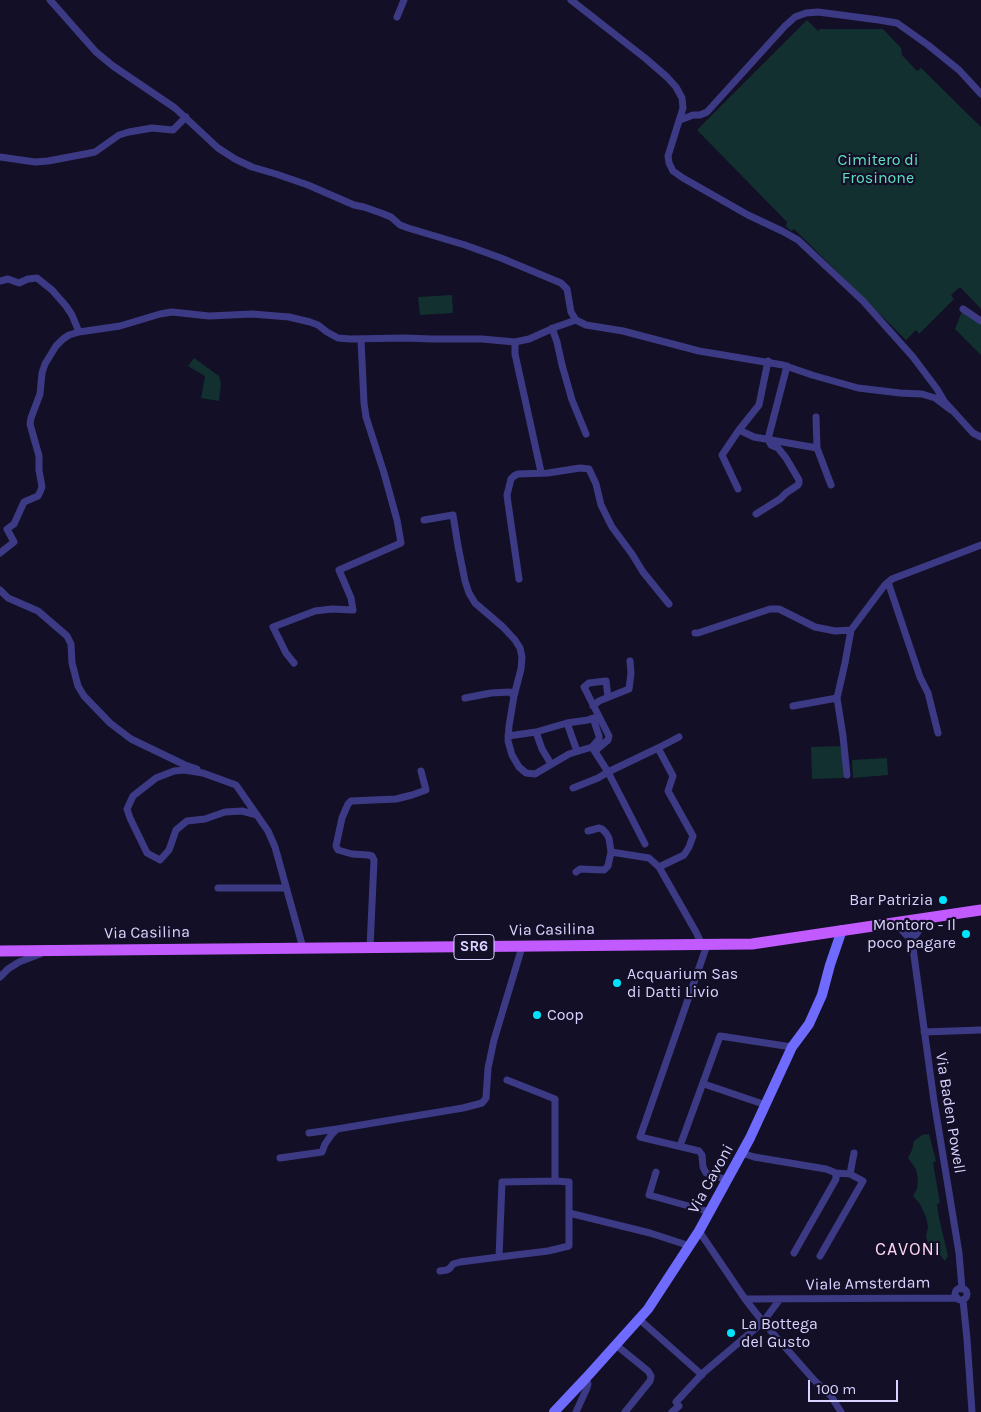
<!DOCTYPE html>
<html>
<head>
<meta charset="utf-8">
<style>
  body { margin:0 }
  #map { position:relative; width:981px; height:1412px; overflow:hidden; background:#130f26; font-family:Karla,sans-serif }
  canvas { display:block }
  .scale { position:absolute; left:808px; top:1380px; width:90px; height:22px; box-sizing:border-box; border:2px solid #d9d4ff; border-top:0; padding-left:6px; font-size:15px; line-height:18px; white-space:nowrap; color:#d9d4ff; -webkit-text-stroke:4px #130f26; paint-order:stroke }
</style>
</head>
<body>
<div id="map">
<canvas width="981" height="1412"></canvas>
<div class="scale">100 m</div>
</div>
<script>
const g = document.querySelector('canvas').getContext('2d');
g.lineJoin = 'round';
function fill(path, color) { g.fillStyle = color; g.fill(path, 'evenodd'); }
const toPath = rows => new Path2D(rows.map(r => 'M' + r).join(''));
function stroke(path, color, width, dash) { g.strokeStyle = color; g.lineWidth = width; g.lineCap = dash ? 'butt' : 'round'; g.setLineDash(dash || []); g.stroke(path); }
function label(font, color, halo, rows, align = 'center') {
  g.font = font + ' Karla,sans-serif'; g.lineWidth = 4.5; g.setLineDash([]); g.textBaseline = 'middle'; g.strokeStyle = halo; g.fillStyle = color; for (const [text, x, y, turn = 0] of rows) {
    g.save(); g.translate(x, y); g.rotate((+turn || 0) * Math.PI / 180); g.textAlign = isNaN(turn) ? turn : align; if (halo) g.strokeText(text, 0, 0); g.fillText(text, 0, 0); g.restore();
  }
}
fill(toPath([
  [807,20,818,31,820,29,883,29,901,48,902,55,917,71,921,68,981,127,981,309,960,287,951,295,954,299,919,334,916,330,906,340,794,229,791,231,786,226,787,222,697,130],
  [452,295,453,313,420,315,418,297],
  [962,311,981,323,981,355,955,329],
  [194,358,219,376,221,383,219,401,201,398,205,376,188,366],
  [843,746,844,778,812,779,811,747],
  [887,758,888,775,853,778,852,760],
  [929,1134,936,1161,933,1163,940,1203,937,1204,939,1218,948,1256,945,1261,940,1255,932,1251,928,1244,926,1237,928,1227,926,1217,920,1204,913,1196,917,1189,918,1180,916,1169,908,1158,912,1150,914,1141,922,1135]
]), '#12302f');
stroke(toPath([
  [50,0,96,52,113,66,175,108,218,148,235,159,252,167,276,174,308,185,354,205,364,207,381,213,391,217,400,225,408,228,465,245,501,258,561,283,567,289,571,312,576,320,586,325,623,331,699,351,783,365,812,375,858,388,900,393,922,394,935,398,951,410],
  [571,0,645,58,667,77,676,87,682,98,683,108,668,156,669,163,673,171,683,178,748,215,782,231,798,240,863,301,913,357,937,389,944,401,973,433,981,437],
  [397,17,404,0],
  [680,120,693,115,700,115,707,112,785,26,795,17,806,13,818,12,879,20,897,23,928,45,959,70,981,94],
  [0,157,35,162,48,161,85,154,95,152,119,135,129,132,152,128,173,130,186,117],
  [0,281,8,279,19,283,28,279,37,278,52,290,66,306,72,315,79,332],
  [963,309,981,321],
  [552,328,557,342,562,365,572,400,586,434],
  [515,342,515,354,541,472],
  [768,361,759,405,739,430,754,437,817,448,831,485],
  [816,417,817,448],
  [738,489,722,455,739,430],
  [756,514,780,499,786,493,798,485,799,483,799,480,786,458,778,448,771,445,768,439,787,366],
  [424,520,453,515,458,546,465,581,469,593,475,603,503,627,515,640,520,648,522,657,521,669,514,696],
  [0,553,14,542,7,529,14,524,24,502,38,496,40,492,42,487,39,470,39,456,30,424,31,418,40,394,42,373,45,364,56,346,63,339,69,335,79,332,120,326,160,314,172,312,209,316,252,314,289,317,310,322,318,325,327,332,338,338,350,339,405,338,432,339,482,339,515,342,529,339,556,327,576,320],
  [519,579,508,503,507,495,511,479,514,476,518,474,548,473,580,468,589,469,596,484,601,505,612,527,632,554,643,572,669,604],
  [888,582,920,677,928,693,938,733],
  [0,590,8,598,38,611,67,636,71,644,72,663,78,686,84,696,110,723,131,739,185,765,197,769],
  [695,633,698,633,770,609,779,609,815,627,835,631,851,630],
  [294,663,286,653,273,627,315,611,332,609,353,610,351,598,339,570,401,543,397,520,384,473,366,417,364,403,361,340],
  [465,698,491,693,510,692,514,696,509,726,508,741,512,755,519,767,526,773,535,774,569,754,592,747,608,772,658,748,673,776,668,791,693,836,689,847,684,855,659,867,696,932,702,945],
  [837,698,845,663,851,630,884,586,892,579,981,545],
  [593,706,599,701,629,689,631,673,630,661],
  [793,706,837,698,843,736,847,775],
  [567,723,588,720,593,718,599,736,599,739,592,747],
  [536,732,567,723,577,751],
  [508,736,536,732,542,749,551,764],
  [658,748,679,737],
  [595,751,608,740,609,736,584,687,589,683,606,681,608,697],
  [573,788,598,778,608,772,645,844],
  [257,815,242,811,225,812,205,819,187,821,176,830,169,850,160,860,147,853,130,818,127,809,133,796,156,778,174,771,184,770,203,773,236,785,268,831,275,847,303,948],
  [588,831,599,828,602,829,606,833,609,838,611,852,649,858,659,867],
  [576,872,580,869,604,870,608,866,611,852],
  [218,888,286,888],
  [908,920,912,925,912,941,934,1101,959,1253,962,1289],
  [892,923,899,927,912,941],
  [913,939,927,919],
  [707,945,640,1137,699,1151,702,1155,703,1167,706,1173,727,1180],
  [370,948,374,860,372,856,368,855,352,854,338,850,336,846,342,818,348,804,351,801,396,799,412,795,426,790,421,771],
  [0,977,8,969,19,962,40,954],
  [924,1032,981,1030],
  [507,1080,555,1099,555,1181],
  [704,1084,766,1105],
  [309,1133,337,1129],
  [680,1146,720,1036,792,1047],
  [742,1153,754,1157,826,1169,836,1173,836,1179,794,1253],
  [280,1158,322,1152,325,1144,332,1134,337,1129,463,1108,482,1103,486,1098,488,1068,494,1040,522,947],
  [656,1172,649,1195,710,1212],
  [850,1174,854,1153],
  [555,1181,569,1182,569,1246,548,1251,499,1257,502,1182,555,1181],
  [569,1213,650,1233,690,1246],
  [699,1231,745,1299,957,1298],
  [820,1256,863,1181,850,1174,836,1173],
  [440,1271,447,1270,450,1268,453,1264,460,1262,499,1257],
  '955 1294a6 6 0 1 1 12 0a6 6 0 1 1-12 0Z',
  [745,1299,763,1322,814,1380,831,1396,841,1412],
  [963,1300,967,1339,972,1412],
  [639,1319,702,1375],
  [616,1345,648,1371,651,1376,650,1381,625,1412],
  [576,1412,587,1388,588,1384,586,1378],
  [672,1412,679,1406,676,1402,703,1373,763,1322,780,1299]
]), '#3d3a85', 7);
stroke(toPath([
  [554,1412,586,1378,648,1309,699,1231,750,1138,792,1047,809,1024,822,995,830,965,842,930]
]), '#6f6bff', 10);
stroke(toPath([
  [0,951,752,944,981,910]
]), '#c25bff', 11);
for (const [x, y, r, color] of [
  [943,900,5,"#00e5ff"],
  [966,934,5,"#00e5ff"],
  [617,983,5,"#00e5ff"],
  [537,1015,5,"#00e5ff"],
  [731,1333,5,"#00e5ff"]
]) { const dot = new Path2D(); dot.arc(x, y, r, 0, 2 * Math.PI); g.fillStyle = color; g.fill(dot); stroke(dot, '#130f26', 2); }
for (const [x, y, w] of [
  [474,947,40]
]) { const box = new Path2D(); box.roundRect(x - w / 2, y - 12.5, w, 25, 4); g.fillStyle = '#130f26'; g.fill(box); stroke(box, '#d9d4ff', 1); }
label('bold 15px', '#d9d4ff', null, [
  ["SR6",474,947]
]);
label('16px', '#5fe0c0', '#130f26', [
  ["Cimitero di",878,160],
  ["Frosinone",878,178]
]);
label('16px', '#d9d4ff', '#130f26', [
  ["Bar Patrizia",933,900,"right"],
  ["Montoro - Il",956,925,"right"],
  ["poco pagare",956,943,"right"],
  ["Acquarium Sas",627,974],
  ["di Datti Livio",627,992],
  ["Coop",547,1015],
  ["La Bottega",741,1324],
  ["del Gusto",741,1342]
], 'left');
label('16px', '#d9d4ff', '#130f26', [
  ["Via Casilina",552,930,-1],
  ["Via Casilina",147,933,-1],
  ["Via Baden Powell",950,1113,81],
  ["Via Cavoni",711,1179,-61],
  ["Viale Amsterdam",868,1284,-1]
]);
g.letterSpacing = '1px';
label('18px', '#ffd6f0', '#130f26', [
  ["CAVONI",908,1250]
]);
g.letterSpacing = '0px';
</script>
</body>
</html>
